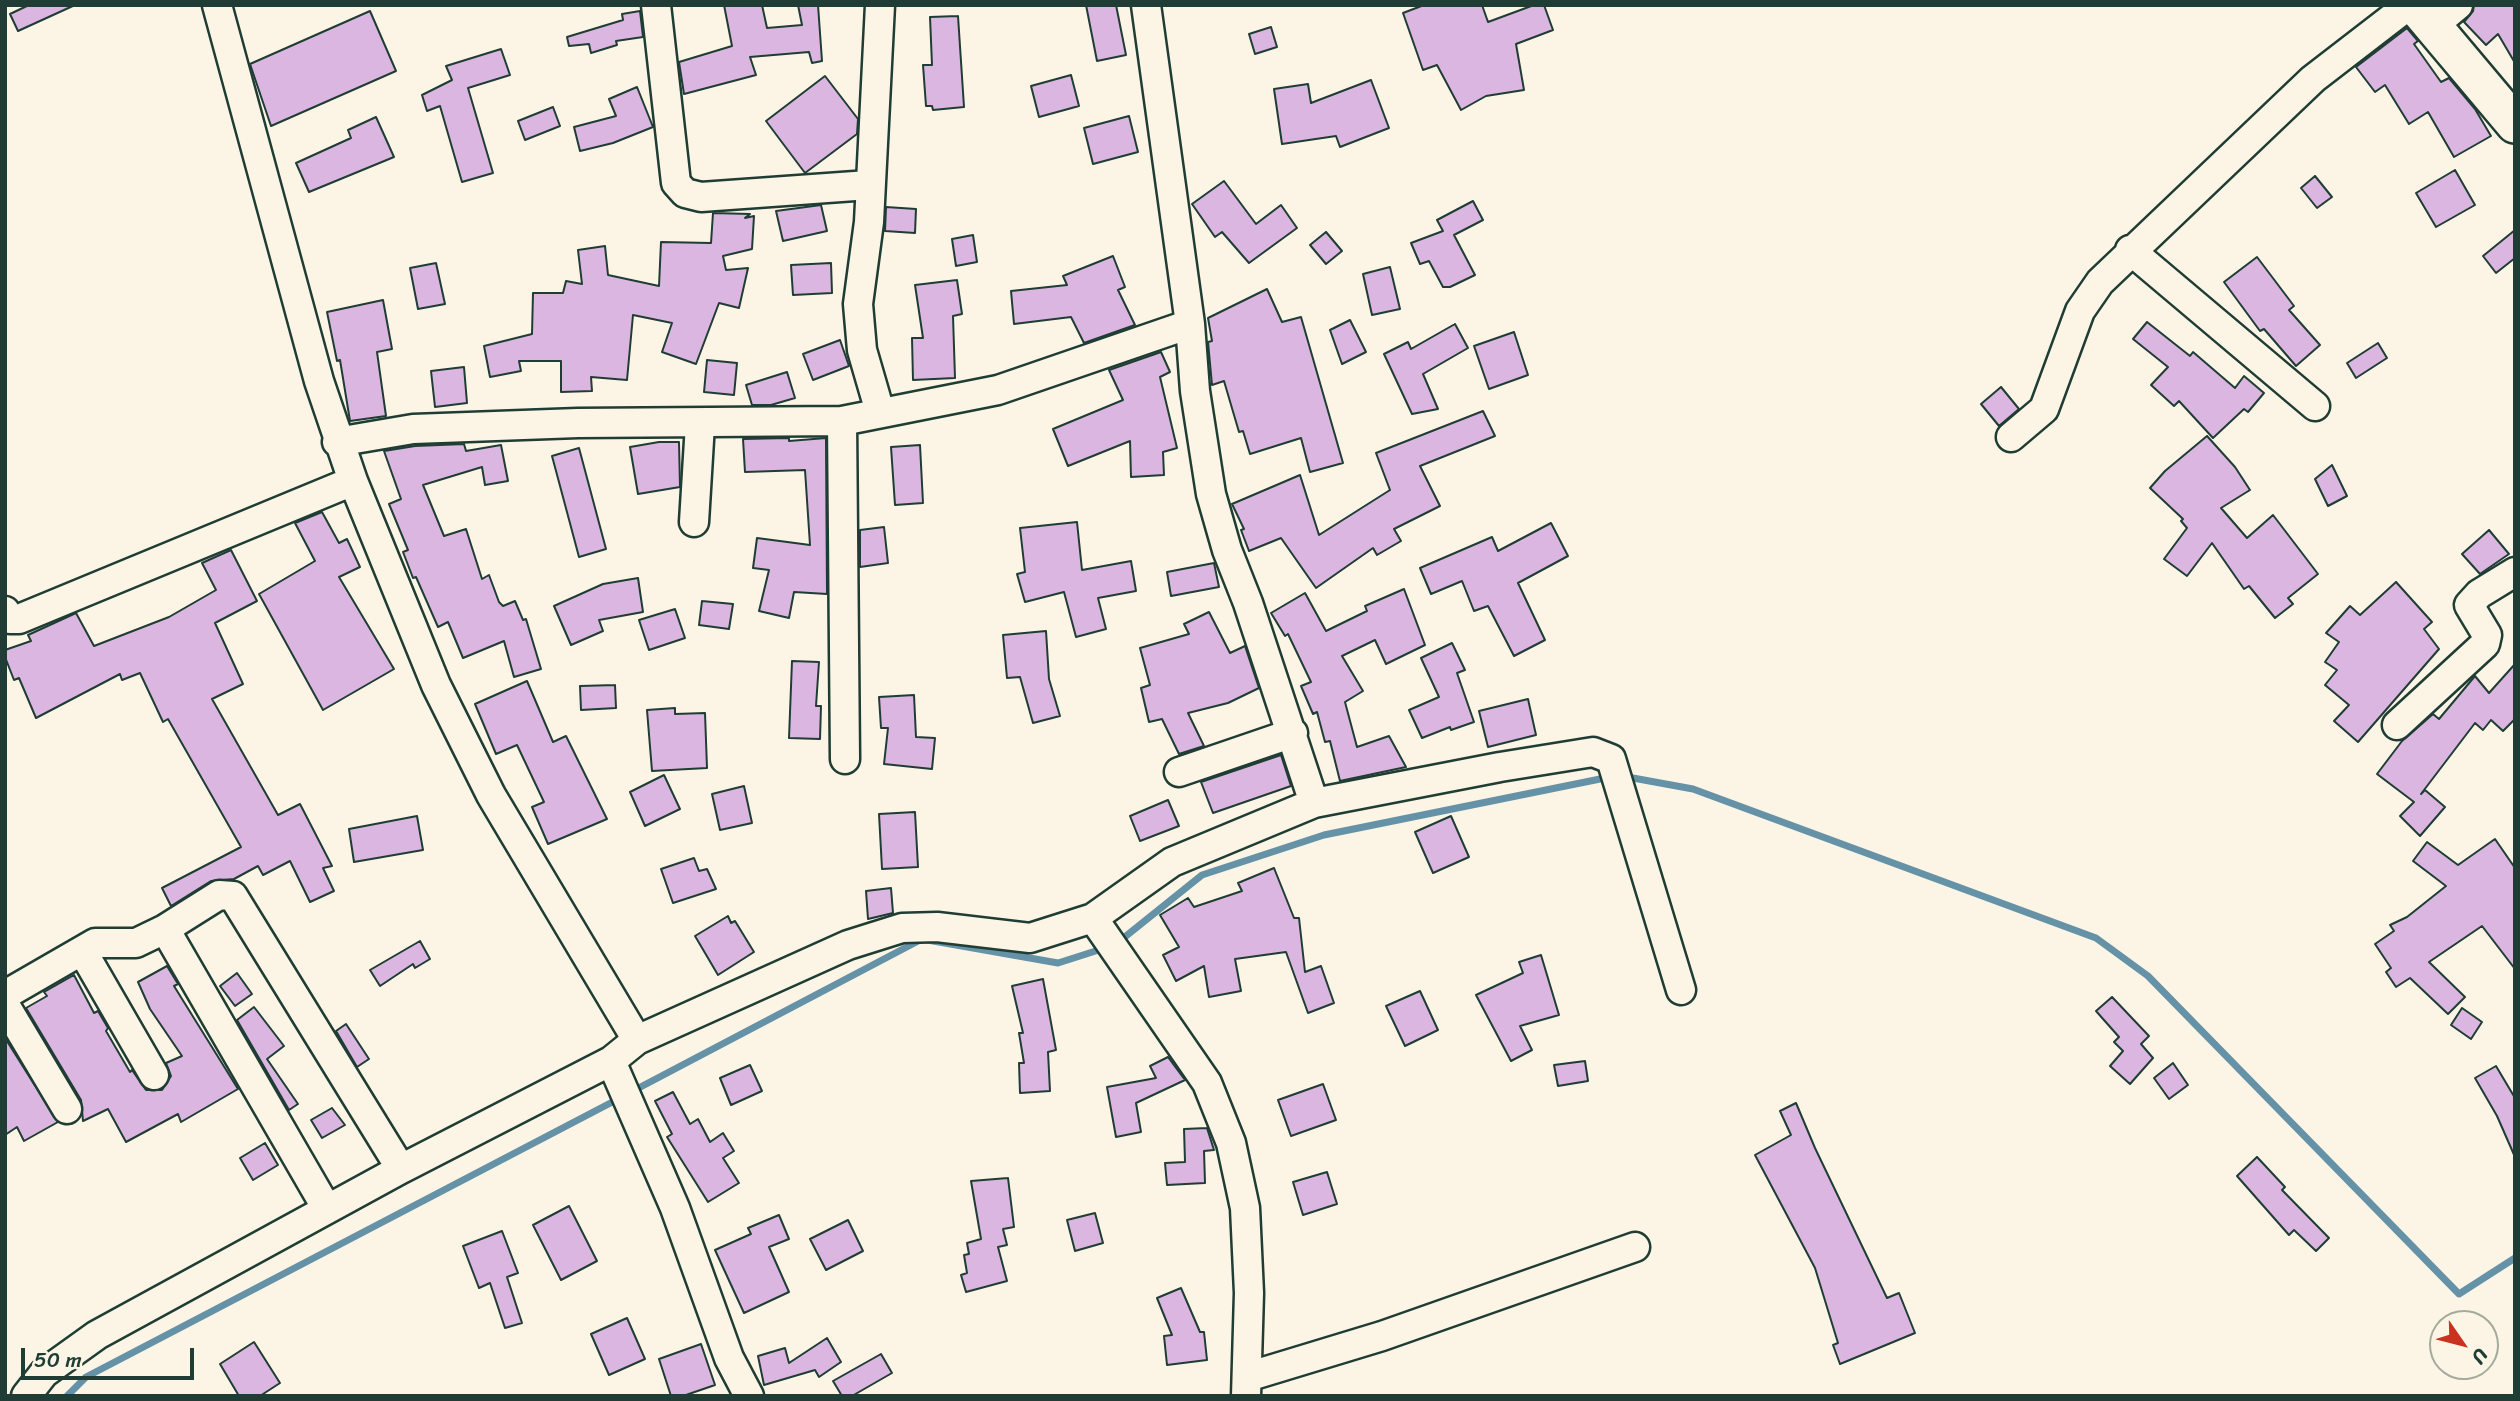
<!DOCTYPE html>
<html>
<head>
<meta charset="utf-8">
<style>
  body { margin:0 }
  #map { position:relative; width:2520px; height:1401px; overflow:hidden; background:#fcf5e5; font-family:Sriracha,sans-serif }
  canvas { display:block }
  .frame { position:absolute; inset:0; border:7px solid #1f3d34; pointer-events:none }
  .north { position:absolute; left:2429px; top:1310px; width:70px; height:70px; box-sizing:border-box; background:#fcf5e5; border:2px solid #a4ab9e; border-radius:50%; rotate:125deg; font-size:19px; font-weight:700; line-height:28px; text-align:center; color:#1f3d34 }
  .north::after { content:''; display:block; margin:auto; width:24px; height:32px; background:#c8321e; clip-path:polygon(50% 0,100% 100%,50% 72%,0 100%) }
  .scale { position:absolute; left:21px; top:1348px; width:173px; height:32px; box-sizing:border-box; border:4px solid #1f3d34; border-top:0; padding-left:9px; font-size:21px; line-height:24px; white-space:nowrap; color:#1f3d34; -webkit-text-stroke:5px #fcf5e5; paint-order:stroke }
</style>
</head>
<body>
<div id="map">
<canvas width="2520" height="1401"></canvas>
<div class="frame"></div>
<div class="north">U</div>
<div class="scale">50 m</div>
</div>
<script>
const g = document.querySelector('canvas').getContext('2d');
g.lineJoin = 'round';
const toPath = rows => new Path2D(rows.map(r => 'M' + r).join(''));
function stroke(path, color, width, dash) { g.strokeStyle = color; g.lineWidth = width; g.lineCap = dash ? 'butt' : 'round'; g.setLineDash(dash || []); g.stroke(path); }
function fill(path, color) { g.fillStyle = color; g.fill(path, 'evenodd'); }
stroke(toPath([
  [1622,776,1693,789,2096,938,2148,976,2459,1294,2515,1258],
  [1116,944,1202,875,1324,835,1610,777],
  [631,1092,922,939,1058,963,1105,948],
  [67,1396,86,1377,620,1098]
]), '#6592a7', 7);
const building = toPath([
  [29,5,75,5,18,31,10,14,29,5],
  [724,5,762,5,767,28,802,25,798,5,818,5,822,61,812,63,809,52,750,57,756,75,684,94,679,62,732,46,724,5],
  [1086,5,1116,5,1126,55,1097,61,1086,5],
  [1424,5,1482,5,1488,22,1534,5,1544,5,1553,30,1516,44,1524,90,1486,96,1461,110,1437,65,1423,70,1403,13,1424,5],
  [2474,5,2515,5,2515,63,2498,34,2486,45,2464,22,2473,11,2474,5],
  [370,11,396,71,271,126,250,64,370,11],
  [640,11,643,37,616,41,617,45,591,53,589,44,569,46,567,37,623,20,622,14,640,11],
  [958,16,964,107,933,110,932,106,926,106,923,65,932,65,930,17,958,16],
  [1271,27,1277,47,1255,54,1249,34,1271,27],
  [2407,28,2418,41,2414,44,2441,82,2449,78,2475,109,2491,136,2454,157,2428,112,2409,124,2385,85,2375,92,2356,67,2407,28],
  [501,49,510,75,468,88,493,173,462,182,440,106,427,111,422,95,452,80,446,66,501,49],
  [1071,75,1079,106,1039,117,1031,86,1071,75],
  [825,76,858,119,857,134,805,173,766,121,825,76],
  [1371,80,1389,128,1340,147,1336,136,1282,144,1274,89,1308,84,1311,103,1371,80],
  [637,87,653,127,613,143,580,151,574,127,616,116,609,99,637,87],
  [553,107,560,126,525,140,518,121,553,107],
  [1129,116,1138,152,1093,164,1084,128,1129,116],
  [376,117,394,157,309,192,296,163,351,138,348,130,376,117],
  [2455,170,2475,205,2436,227,2416,193,2455,170],
  [2315,176,2332,197,2317,208,2301,188,2315,176],
  [1224,181,1256,224,1281,205,1297,228,1249,263,1222,232,1215,237,1192,204,1224,181],
  [1473,201,1483,220,1454,235,1475,275,1450,287,1443,287,1429,261,1420,264,1411,243,1443,231,1437,220,1473,201],
  [821,205,827,231,783,241,776,211,821,205],
  [886,207,916,209,915,233,885,231,886,207],
  [713,213,750,214,745,218,754,216,752,249,723,256,726,270,748,268,739,308,719,303,696,364,662,352,672,323,633,315,627,380,591,377,592,391,561,392,561,361,519,361,521,371,490,377,484,346,532,334,533,293,563,293,566,281,582,284,578,250,605,246,608,275,659,286,661,242,711,243,713,213],
  [2515,230,2515,258,2496,273,2483,256,2515,230],
  [1326,232,1342,251,1326,264,1310,245,1326,232],
  [973,235,977,262,956,266,952,239,973,235],
  [1113,256,1125,287,1118,290,1135,325,1084,343,1071,317,1014,324,1011,291,1067,285,1063,276,1113,256],
  [2257,257,2294,306,2289,310,2320,345,2296,366,2264,329,2260,331,2224,282,2257,257],
  [436,263,445,304,418,309,410,268,436,263],
  [831,263,832,293,793,295,791,265,831,263],
  [1390,267,1400,309,1372,315,1363,274,1390,267],
  [957,280,962,314,953,316,955,378,913,380,912,338,923,338,915,285,957,280],
  [1267,289,1282,322,1301,317,1343,463,1310,472,1301,438,1250,454,1243,431,1239,432,1224,381,1212,385,1208,342,1212,341,1208,318,1267,289],
  [383,300,392,349,377,352,386,416,350,421,340,360,337,361,327,312,383,300],
  [1350,320,1366,352,1342,364,1330,330,1350,320],
  [2147,322,2190,356,2193,352,2235,388,2244,376,2264,393,2248,412,2244,409,2213,438,2179,401,2174,406,2151,385,2168,367,2133,339,2147,322],
  [1455,324,1468,348,1423,374,1438,409,1412,414,1384,354,1408,342,1411,349,1455,324],
  [1514,332,1528,375,1489,389,1474,346,1514,332],
  [840,340,849,366,813,380,803,354,840,340],
  [2378,343,2387,358,2356,378,2347,363,2378,343],
  [1161,352,1170,372,1160,377,1177,448,1163,452,1164,475,1131,477,1130,441,1068,466,1053,429,1123,400,1109,370,1161,352],
  [707,360,737,363,734,395,704,392,707,360],
  [464,367,467,403,435,407,431,371,464,367],
  [787,372,795,398,771,405,752,405,746,385,787,372],
  [2001,387,2019,409,1999,426,1981,404,2001,387],
  [1483,411,1495,436,1420,466,1440,506,1394,529,1401,541,1377,555,1373,548,1316,588,1281,538,1249,551,1241,530,1244,529,1232,504,1300,475,1319,535,1390,490,1376,453,1483,411],
  [2207,436,2235,467,2250,490,2221,508,2247,538,2273,515,2318,574,2288,598,2293,604,2275,618,2249,586,2244,589,2212,543,2187,576,2164,559,2187,528,2181,521,2183,519,2150,488,2165,471,2207,436],
  [789,438,789,441,826,438,827,594,794,592,789,618,759,611,769,570,753,568,757,538,810,545,805,470,745,472,743,439,789,438],
  [659,442,679,442,680,487,638,494,630,447,659,442],
  [464,444,466,451,501,445,508,481,485,485,482,467,423,485,444,536,466,529,482,579,489,575,499,602,503,606,515,601,523,620,526,619,541,669,514,677,504,641,463,658,448,622,438,627,416,577,413,578,403,552,408,550,389,504,401,499,384,451,415,446,464,444],
  [920,445,923,503,895,505,891,447,920,445],
  [579,448,606,549,579,557,552,456,579,448],
  [2332,465,2347,496,2328,506,2315,479,2332,465],
  [322,512,339,543,347,539,360,567,339,577,394,669,323,710,259,594,315,561,295,523,322,512],
  [1077,522,1082,570,1131,561,1136,591,1098,598,1106,629,1076,637,1064,592,1025,602,1017,574,1025,572,1020,528,1077,522],
  [1551,523,1568,556,1518,583,1545,640,1514,656,1488,606,1474,611,1462,581,1431,594,1420,568,1492,537,1498,551,1551,523],
  [884,527,888,563,860,567,860,530,884,527],
  [2489,530,2509,554,2480,574,2462,554,2489,530],
  [231,550,257,601,215,623,243,684,212,699,278,815,300,804,332,866,323,868,334,891,310,902,290,861,263,875,258,866,234,879,211,881,171,906,162,888,241,847,168,719,163,722,140,673,122,680,120,674,36,718,19,678,14,680,5,657,5,650,31,641,28,635,76,613,94,646,169,617,216,590,202,563,231,550],
  [1214,563,1219,587,1171,596,1167,572,1214,563],
  [638,578,643,612,599,620,603,631,571,645,554,606,603,584,638,578],
  [2396,582,2432,622,2424,629,2439,649,2358,742,2334,721,2349,705,2325,685,2337,670,2325,662,2339,642,2326,633,2350,606,2360,615,2396,582],
  [1404,589,1425,645,1386,664,1375,640,1342,656,1363,691,1345,702,1357,747,1389,736,1406,767,1340,781,1330,741,1325,742,1317,712,1313,714,1301,686,1311,682,1288,634,1285,636,1271,613,1305,593,1326,631,1367,611,1365,606,1404,589],
  [702,601,733,604,729,629,699,625,702,601],
  [675,609,685,638,649,650,639,620,675,609],
  [1209,612,1230,653,1245,646,1259,688,1228,703,1188,713,1204,746,1179,754,1162,719,1149,722,1141,688,1150,685,1140,648,1189,634,1184,624,1209,612],
  [1046,631,1049,679,1060,716,1033,723,1020,677,1007,678,1003,635,1046,631],
  [1452,643,1465,670,1457,673,1474,722,1451,730,1450,727,1422,738,1409,710,1439,697,1421,658,1452,643],
  [792,661,819,662,816,706,821,706,820,739,789,738,792,661],
  [2515,664,2515,719,2503,731,2491,720,2483,730,2475,723,2421,794,2425,790,2445,807,2420,836,2400,816,2414,802,2377,774,2402,741,2433,714,2439,719,2475,676,2489,693,2515,664],
  [527,681,553,742,566,736,607,819,548,844,532,807,544,802,517,745,496,754,475,704,527,681],
  [615,685,616,708,581,710,580,686,615,685],
  [914,695,916,737,935,738,932,769,884,764,888,728,881,728,879,697,914,695],
  [1528,699,1536,735,1488,747,1479,711,1528,699],
  [675,708,675,714,705,713,707,768,652,771,647,710,675,708],
  [1281,755,1291,786,1213,813,1201,782,1281,755],
  [664,775,680,809,645,826,630,792,664,775],
  [744,786,752,823,720,830,712,794,744,786],
  [1168,800,1179,826,1140,841,1130,816,1168,800],
  [915,812,918,867,882,869,879,814,915,812],
  [417,816,423,850,354,862,349,829,417,816],
  [1451,816,1469,857,1433,873,1415,832,1451,816],
  [2495,839,2515,868,2515,969,2482,926,2429,962,2465,997,2448,1014,2410,978,2396,987,2386,972,2391,968,2375,944,2394,931,2390,925,2407,917,2446,886,2413,861,2427,842,2458,865,2495,839],
  [694,858,699,871,707,869,716,889,673,903,661,869,694,858],
  [1274,868,1294,918,1299,918,1305,972,1321,966,1334,1003,1308,1013,1286,952,1235,959,1241,991,1209,997,1204,966,1176,981,1163,955,1179,947,1160,915,1188,898,1194,907,1242,891,1238,883,1274,868],
  [891,888,893,913,868,919,866,891,891,888],
  [728,916,731,923,735,921,754,952,718,975,695,936,728,916],
  [420,941,430,959,415,968,413,964,380,986,370,970,420,941],
  [1541,955,1559,1015,1520,1026,1532,1050,1511,1061,1476,995,1523,973,1519,962,1541,955],
  [167,966,178,984,174,986,238,1089,181,1122,178,1114,126,1142,108,1109,83,1121,81,1100,26,1008,47,996,44,992,74,975,94,1013,98,1011,108,1028,106,1031,130,1072,132,1070,146,1090,162,1090,171,1076,166,1063,182,1056,150,1009,138,982,167,966],
  [237,973,252,994,235,1006,220,986,237,973],
  [1043,979,1056,1050,1048,1052,1050,1091,1020,1093,1019,1063,1024,1063,1019,1033,1023,1033,1012,986,1043,979],
  [1420,991,1438,1030,1405,1046,1386,1006,1420,991],
  [2112,997,2149,1036,2141,1044,2153,1058,2130,1084,2110,1066,2123,1051,2114,1042,2119,1037,2096,1011,2112,997],
  [254,1007,284,1046,267,1059,298,1104,289,1110,237,1020,254,1007],
  [2462,1008,2482,1022,2471,1039,2451,1025,2462,1008],
  [346,1024,369,1059,357,1067,336,1031,346,1024],
  [5,1038,58,1122,24,1141,17,1127,5,1135,5,1038],
  [1168,1057,1185,1080,1136,1103,1141,1132,1116,1137,1107,1087,1156,1078,1150,1066,1168,1057],
  [1585,1061,1588,1081,1558,1086,1554,1065,1585,1061],
  [2173,1063,2188,1085,2169,1099,2154,1078,2173,1063],
  [750,1065,762,1091,731,1105,720,1078,750,1065],
  [2496,1066,2515,1098,2515,1157,2497,1116,2475,1078,2496,1066],
  [1323,1084,1336,1120,1291,1136,1278,1100,1323,1084],
  [673,1092,690,1124,698,1119,710,1142,723,1133,734,1151,723,1158,739,1183,708,1202,667,1137,672,1134,655,1101,673,1092],
  [1796,1103,1815,1148,1887,1298,1899,1293,1915,1333,1840,1364,1833,1345,1838,1343,1815,1268,1755,1155,1791,1135,1780,1111,1796,1103],
  [332,1108,345,1125,322,1138,311,1120,332,1108],
  [1207,1128,1214,1150,1204,1151,1205,1183,1167,1185,1165,1163,1185,1162,1184,1129,1207,1128],
  [265,1143,278,1165,253,1180,240,1158,265,1143],
  [2257,1157,2285,1187,2282,1190,2329,1238,2316,1251,2294,1230,2289,1235,2237,1176,2257,1157],
  [1327,1172,1337,1204,1303,1215,1293,1182,1327,1172],
  [1008,1178,1014,1227,1003,1229,1007,1245,998,1247,1007,1281,966,1292,961,1275,967,1273,964,1255,969,1254,967,1243,981,1239,971,1181,1008,1178],
  [569,1206,597,1261,561,1280,533,1225,569,1206],
  [1095,1213,1103,1243,1075,1251,1067,1220,1095,1213],
  [779,1215,789,1239,769,1247,789,1292,744,1313,715,1250,751,1234,748,1228,779,1215],
  [848,1220,863,1251,826,1270,810,1239,848,1220],
  [502,1231,518,1273,507,1277,522,1323,505,1328,490,1283,479,1288,463,1246,502,1231],
  [1181,1288,1200,1332,1204,1332,1207,1360,1167,1365,1164,1336,1172,1335,1157,1298,1181,1288],
  [627,1318,645,1359,609,1375,591,1334,627,1318],
  [827,1338,841,1362,819,1377,815,1370,764,1385,758,1356,785,1348,789,1363,827,1338],
  [254,1342,280,1383,260,1396,239,1396,220,1364,254,1342],
  [701,1344,715,1385,683,1396,671,1396,659,1359,701,1344],
  [881,1354,892,1373,852,1396,842,1396,833,1381,881,1354]
]);
fill(building, '#dab6e1');
stroke(building, '#1f3d34', 2);
const minor = toPath([
  [217,5,319,381,353,481,436,685,491,795,637,1040,848,945,902,928,937,927,1030,938,1093,918,1207,1083,1231,1143,1245,1208,1249,1293,1246,1396],
  [656,5,676,183,685,193,701,197,869,185],
  [1146,5,1190,324,1195,391,1211,494,1227,550,1248,603,1314,803],
  [2433,26,2458,5],
  [2130,250,2315,406],
  [880,412,862,350,858,304,869,222,880,5],
  [842,421,845,759],
  [2011,437,2044,409,2080,311,2100,282,2313,79,2409,5],
  [337,442,413,429,578,423,842,421,998,390,1190,324],
  [694,522,700,424],
  [5,611,10,619,19,619,353,481],
  [2397,725,2485,644,2487,635,2469,605,2479,594,2515,572],
  [1179,772,1293,733],
  [1093,918,1172,862,1314,803,1500,767,1593,752,1611,759,1681,990],
  [165,929,327,1209],
  [83,952,154,1075],
  [5,995,95,943,136,943,165,929,219,895,233,896,401,1169],
  [5,1005,67,1109],
  [611,1061,675,1208,729,1358,749,1396],
  [1247,1377,1382,1336,1635,1247],
  [26,1396,44,1373,97,1335,401,1169,611,1061,637,1040]
]);
const major = toPath([
  [2415,5,2515,124]
]);
stroke(minor, '#1f3d34', 33);
stroke(major, '#1f3d34', 42);
stroke(minor, '#fcf5e5', 28);
stroke(major, '#fcf5e5', 37);
</script>
</body>
</html>
